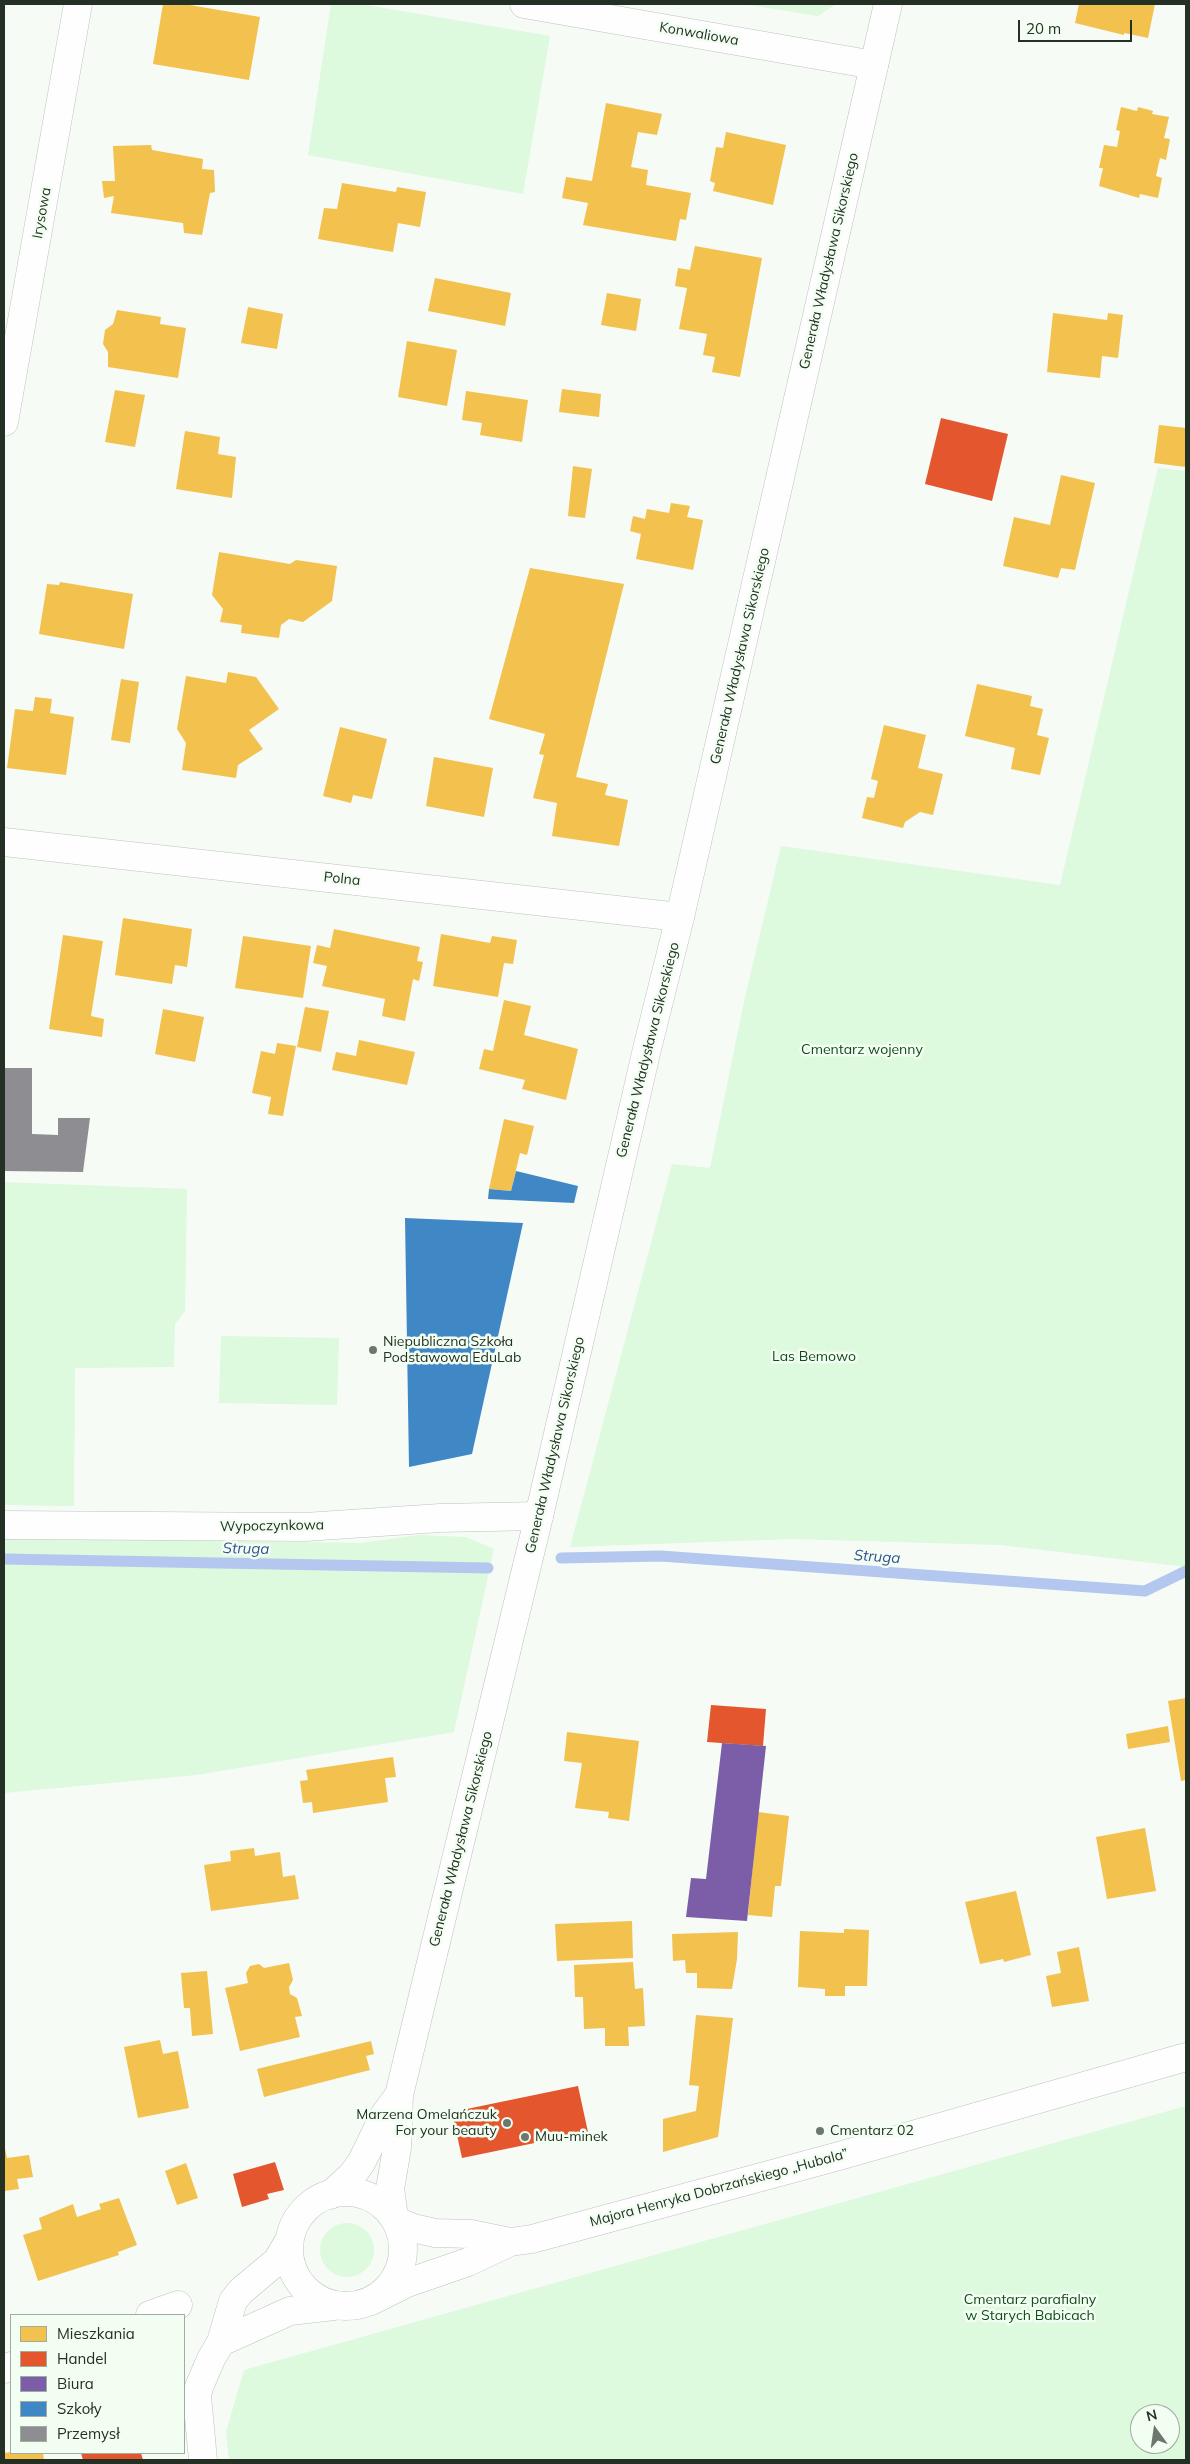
<!DOCTYPE html>
<html>
<head>
<meta charset="utf-8">
<style>
  body { margin:0 }
  #map { position:relative; width:1190px; height:2464px; overflow:hidden; background:#f6fbf6; font-family:Mulish,sans-serif }
  canvas { display:block }
  .frame { position:absolute; inset:0; border:5px solid #253025; pointer-events:none }
  .legend { position:absolute; left:10px; top:2314px; width:175px; height:140px; box-sizing:border-box; background:#f3fef3; border:1px solid #a1aca1; margin:0; padding:6px 9px; list-style:none; font-size:15px; color:#253025 }
  .legend li { display:flex; align-items:center; gap:10px; height:25px }
  .legend b { width:25px; border:1px solid #a1aca1 }
  .north { position:absolute; left:1130px; top:2404px; width:50px; height:50px; box-sizing:border-box; background:#f3fef3; border:1px solid #a1aca1; border-radius:50%; rotate:346deg; font-size:14px; font-weight:700; line-height:20px; text-align:center; color:#253025 }
  .north::after { content:''; display:block; margin:auto; width:18px; height:22px; background:#6e776e; clip-path:polygon(50% 0,100% 100%,50% 72%,0 100%) }
  .scale { position:absolute; left:1018px; top:20px; width:114px; height:22px; box-sizing:border-box; border:2px solid #253025; border-top:0; padding-left:6px; font-size:15px; line-height:18px; white-space:nowrap; color:#253025; -webkit-text-stroke:4px #f3fef3; paint-order:stroke }
</style>
</head>
<body>
<div id="map">
<canvas width="1190" height="2464"></canvas>
<div class="frame"></div>
<ul class="legend">
<li><b style="height:14px;background:#f2c14e"></b>Mieszkania</li>
<li><b style="height:14px;background:#e4572e"></b>Handel</li>
<li><b style="height:14px;background:#7b5ea7"></b>Biura</li>
<li><b style="height:14px;background:#3f88c5"></b>Szkoły</li>
<li><b style="height:14px;background:#8d8d92"></b>Przemysł</li>
</ul>
<div class="north">N</div>
<div class="scale">20 m</div>
</div>
<script>
const g = document.querySelector('canvas').getContext('2d');
g.lineJoin = 'round';
function fill(path, color) { g.fillStyle = color; g.fill(path, 'evenodd'); }
const toPath = rows => new Path2D(rows.map(r => 'M' + r).join(''));
function stroke(path, color, width, dash) { g.strokeStyle = color; g.lineWidth = width; g.lineCap = dash ? 'butt' : 'round'; g.setLineDash(dash || []); g.stroke(path); }
function label(font, color, halo, rows, align = 'center') {
  g.font = font + ' Mulish,sans-serif'; g.lineWidth = 5; g.setLineDash([]); g.textBaseline = 'middle'; g.strokeStyle = halo; g.fillStyle = color; for (const [text, x, y, turn = 0] of rows) {
    g.save(); g.translate(x, y); g.rotate((+turn || 0) * Math.PI / 180); g.textAlign = isNaN(turn) ? turn : align; if (halo) g.strokeText(text, 0, 0); g.fillText(text, 0, 0); g.restore();
  }
}
fill(toPath([
  [331,4,360,4,550,36,523,194,308,155],
  [743,4,836,4,818,16],
  [1158,468,1186,471,1186,1567,1000,1545,793,1539,570,1547,672,1164,710,1168,745,997,781,846,1060,885],
  [4,1182,187,1189,185,1311,175,1324,174,1367,75,1368,74,1506,4,1505],
  [221,1336,339,1338,337,1405,219,1403],
  [419,1535,466,1537,494,1549,454,1732,196,1775,4,1793,4,1537,360,1543],
  [1186,2106,1186,2460,229,2460,226,2432,244,2370],
  [1140,2414,1170,2414,1170,2444,1140,2444],
  '320 2250a27 27 0 1 1 54 0a27 27 0 1 1-54 0Z'
]), '#ddf9de');
fill(toPath([
  [163,4,184,4,260,17,249,80,153,64],
  [1079,4,1155,4,1148,38,1124,33,1124,35,1075,23],
  [606,103,662,114,657,135,638,132,631,167,648,170,646,185,691,193,686,220,680,219,676,241,583,225,588,203,562,198,566,177,592,181],
  [1121,107,1137,111,1138,107,1153,111,1152,114,1169,117,1164,138,1170,139,1166,160,1160,158,1156,176,1162,178,1158,198,1140,194,1139,198,1099,186,1103,168,1099,168,1104,145,1117,147,1120,131,1116,130],
  [726,132,786,145,773,205,713,191,715,183,710,181,716,147,723,148],
  [151,145,152,150,203,159,202,169,214,170,215,192,210,193,202,235,184,233,183,223,111,213,114,196,104,198,102,181,115,181,113,146],
  [342,183,396,192,397,187,426,192,420,227,398,223,393,252,318,239,324,208,337,209],
  [695,246,762,258,740,377,712,372,715,357,703,355,707,334,679,329,687,288,675,286,678,268,690,270],
  [435,278,511,293,505,326,428,311],
  [607,293,641,299,636,331,601,325],
  [248,307,283,314,277,349,241,343],
  [117,310,161,317,160,324,186,328,178,378,108,367,108,352,103,344,105,330,113,324],
  [1053,313,1107,320,1108,313,1123,315,1118,358,1102,356,1100,378,1047,372],
  [407,341,457,350,447,406,398,397],
  [562,389,601,394,599,417,559,412],
  [115,390,145,395,135,447,105,442],
  [466,391,528,400,522,442,480,435,482,423,462,420],
  [1159,425,1186,428,1186,467,1154,463],
  [185,431,220,437,218,454,236,457,232,498,176,489],
  [573,466,592,469,585,518,568,516],
  [1061,475,1095,483,1075,570,1061,568,1058,578,1003,566,1014,517,1050,525],
  [671,503,690,506,687,517,703,520,693,570,636,559,641,534,630,531,633,516,645,519,647,509,669,513],
  [219,552,290,564,296,560,337,566,332,601,303,622,289,619,281,625,279,638,241,633,242,625,220,622,223,609,212,595],
  [530,568,624,584,576,777,608,784,605,795,628,800,619,846,552,836,557,803,533,798,544,755,539,754,545,734,489,719],
  [60,582,133,594,124,649,39,634,47,584,59,585],
  [228,672,256,677,279,709,249,730,263,749,238,765,236,778,182,770,186,743,177,729,186,676,226,683],
  [121,679,139,682,130,743,111,740],
  [977,684,1032,696,1030,706,1043,709,1037,735,1049,738,1040,775,1011,769,1015,748,965,736],
  [35,697,52,699,50,713,74,717,66,775,7,768,15,709,33,711],
  [884,725,926,735,918,768,943,774,933,815,920,812,905,822,903,828,862,818,867,797,874,798,878,781,871,779],
  [340,727,387,739,372,799,353,795,351,803,323,796],
  [434,757,493,768,484,817,426,806],
  [123,918,192,929,187,967,175,965,172,984,115,975],
  [334,929,420,947,417,961,423,962,419,981,413,979,405,1021,382,1016,385,999,322,986,327,966,313,963,317,945,330,948],
  [441,934,490,943,492,936,517,940,513,964,504,963,498,997,433,986],
  [63,935,103,941,91,1016,104,1019,102,1037,49,1029],
  [243,936,311,946,303,998,235,988],
  [504,1000,531,1006,524,1035,578,1049,566,1100,522,1089,525,1080,479,1069,484,1049,493,1051],
  [305,1007,329,1011,321,1052,297,1047],
  [163,1009,204,1017,195,1062,155,1054],
  [359,1040,415,1052,407,1085,332,1070,336,1052,356,1056],
  [277,1043,296,1046,283,1116,268,1114,271,1097,252,1093,261,1051,275,1054],
  [504,1119,534,1126,527,1155,520,1153,511,1191,489,1189],
  [1186,1698,1186,1780,1181,1781,1168,1701],
  [1168,1726,1170,1742,1128,1749,1126,1734],
  [567,1732,639,1741,629,1821,608,1818,609,1812,575,1808,582,1763,564,1761],
  [393,1757,396,1777,385,1778,388,1802,313,1813,312,1802,303,1803,300,1781,308,1780,306,1770],
  [758,1812,789,1816,781,1886,775,1886,772,1917,748,1915],
  [1145,1828,1156,1891,1107,1899,1096,1837],
  [254,1848,255,1856,280,1852,283,1877,295,1875,299,1899,211,1911,204,1865,231,1861,230,1851],
  [1016,1891,1031,1955,1004,1962,1003,1959,980,1964,965,1902],
  [632,1921,633,1958,557,1961,555,1924],
  [844,1929,869,1930,867,1986,845,1986,845,1996,825,1996,825,1989,798,1987,800,1931,844,1933],
  [738,1932,737,1959,732,1989,697,1988,697,1973,686,1973,685,1960,673,1961,672,1934],
  [1079,1947,1089,2001,1052,2007,1046,1976,1061,1973,1057,1952],
  [633,1962,635,1989,643,1988,645,2026,628,2027,629,2046,605,2046,605,2028,584,2029,583,1997,575,1997,574,1965],
  [289,1963,293,1980,289,1987,290,1994,297,1998,302,2016,295,2017,300,2037,240,2051,225,1988,248,1983,246,1973,250,1966,259,1964,264,1968],
  [207,1971,213,2034,192,2036,190,2008,184,2008,181,1973],
  [696,2015,733,2018,718,2137,663,2152,663,2119,696,2111,699,2086,689,2085],
  [160,2040,163,2054,178,2051,189,2108,138,2118,124,2047],
  [371,2041,374,2054,366,2056,370,2070,264,2097,257,2069],
  [4,2144,7,2158,29,2155,33,2177,17,2179,19,2189,4,2191],
  [186,2163,198,2198,177,2205,165,2171],
  [119,2198,137,2245,118,2252,119,2255,38,2281,23,2235,42,2229,39,2218,73,2204,77,2217,101,2209,99,2204],
  [11,2452,43,2453,44,2460,4,2460,4,2453]
]), '#f2c14e');
fill(toPath([
  [941,418,1008,434,992,501,925,484],
  [711,1705,766,1709,763,1746,707,1742],
  [578,2086,588,2132,462,2158,452,2112],
  [275,2162,284,2190,267,2194,269,2199,242,2207,233,2174],
  [81,2453,141,2453,143,2460,83,2460]
]), '#e4572e');
fill(toPath([
  [722,1743,766,1746,747,1921,686,1917,691,1878,706,1879]
]), '#7b5ea7');
fill(toPath([
  [516,1171,578,1186,574,1203,488,1199,489,1189,511,1191],
  [405,1218,523,1223,472,1454,409,1467]
]), '#3f88c5');
fill(toPath([
  [4,1068,32,1068,32,1134,58,1135,58,1118,90,1118,83,1172,4,1171]
]), '#8d8d92');
stroke(toPath([
  [561,1558,661,1556,1145,1591,1186,1571],
  [4,1559,488,1568]
]), '#b4c8ef', 11);
const minor = toPath([
  [524,4,874,65],
  [4,422,78,4],
  [4,842,680,917],
  [4,1525,305,1527,440,1518,539,1516],
  [150,2315,178,2305],
  [4,2369,11,2366]
]);
const tertiary = toPath([
  [396,2221,413,2228,435,2233,471,2234,510,2242],
  [371,2301,407,2283,468,2262,510,2242,532,2239,839,2156,1186,2057]
]);
const secondary = toPath([
  '289 2249a57 57 0 1 1 114 0a57 57 0 1 1-114 0Z',
  [330,2195,352,2175,361,2163,385,2114,399,2095],
  [394,2217,390,2189,397,2148,399,2095,539,1516,647,1049,680,917,888,4],
  [221,2342,290,2311,334,2306],
  [203,2460,197,2396,199,2387,211,2359,221,2342,233,2301,241,2291,277,2261,290,2239]
]);
stroke(minor, '#bcc3bc', 29);
stroke(tertiary, '#bcc3bc', 29);
stroke(secondary, '#bcc3bc', 29);
stroke(minor, '#fefefe', 28);
stroke(tertiary, '#fefefe', 28);
stroke(secondary, '#fefefe', 28);
for (const [x, y, r, color] of [
  [373,1350,5,"#6e776e"],
  [507,2123,5,"#6e776e"],
  [820,2131,5,"#6e776e"],
  [525,2137,5,"#6e776e"]
]) { const dot = new Path2D(); dot.arc(x, y, r, 0, 2 * Math.PI); g.fillStyle = color; g.fill(dot); stroke(dot, '#f3fef3', 2); }
label('14px', '#253025', '#f3fef3', [
  ["Konwaliowa",699,34,10],
  ["Irysowa",42,213,-80],
  ["Generała Władysława Sikorskiego",829,261,-77],
  ["Generała Władysława Sikorskiego",740,656,-77],
  ["Polna",342,879,6],
  ["Generała Władysława Sikorskiego",648,1050,-76],
  ["Generała Władysława Sikorskiego",555,1445,-77],
  ["Wypoczynkowa",272,1526,-1],
  ["Generała Władysława Sikorskiego",461,1839,-76],
  ["Majora Henryka Dobrzańskiego „Hubala”",719,2188,-15]
]);
label('14px', '#144a1c', '#f3fef3', [
  ["Cmentarz wojenny",862,1050],
  ["Las Bemowo",814,1357],
  ["Cmentarz parafialny",1030,2300],
  ["w Starych Babicach",1030,2316]
]);
label('14px', '#253025', '#f3fef3', [
  ["Niepubliczna Szkoła",383,1342],
  ["Podstawowa EduLab",383,1358],
  ["Marzena Omelańczuk",497,2115,"right"],
  ["For your beauty",497,2131,"right"],
  ["Cmentarz 02",830,2131],
  ["Muu-minek",535,2137]
], 'left');
label('italic 15px', '#355095', '#f3fef3', [
  ["Struga",246,1549,1],
  ["Struga",877,1557,4]
]);
</script>
</body>
</html>
